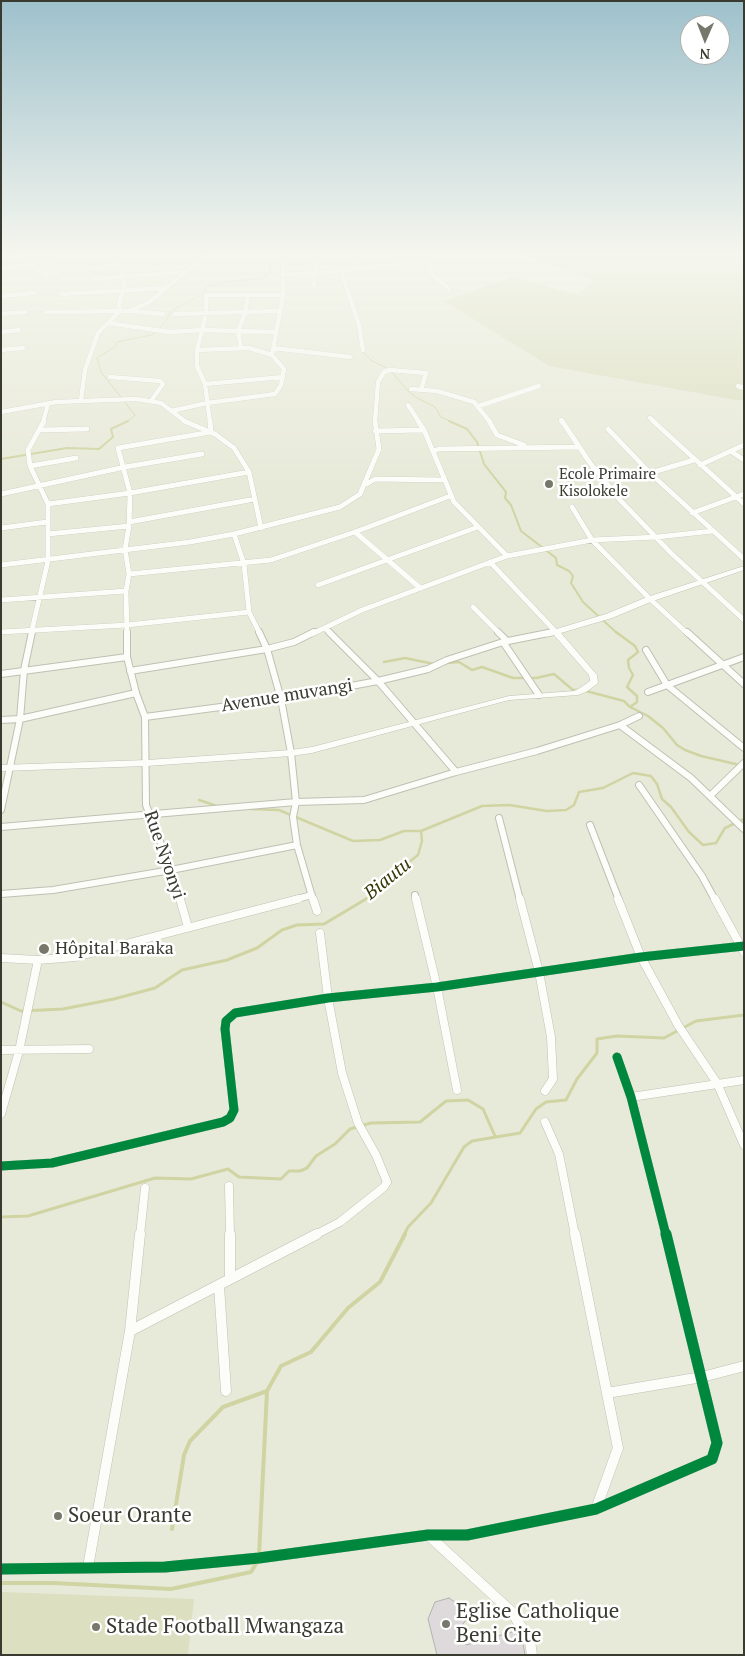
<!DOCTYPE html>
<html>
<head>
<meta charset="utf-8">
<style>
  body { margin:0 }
  #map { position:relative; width:745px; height:1656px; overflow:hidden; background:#e8ead9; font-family:"PT Serif",serif }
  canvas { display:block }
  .frame { position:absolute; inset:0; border:2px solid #3a3b30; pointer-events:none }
  .north { position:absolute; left:680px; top:15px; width:50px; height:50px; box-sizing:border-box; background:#fff; border:1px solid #b0b1ac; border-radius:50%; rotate:181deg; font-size:14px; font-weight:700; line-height:20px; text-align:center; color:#3a3b30 }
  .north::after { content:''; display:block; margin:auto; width:18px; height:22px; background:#77786b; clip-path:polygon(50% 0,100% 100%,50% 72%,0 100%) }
</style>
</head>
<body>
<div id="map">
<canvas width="745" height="1656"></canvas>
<div class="frame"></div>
<div class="north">N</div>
</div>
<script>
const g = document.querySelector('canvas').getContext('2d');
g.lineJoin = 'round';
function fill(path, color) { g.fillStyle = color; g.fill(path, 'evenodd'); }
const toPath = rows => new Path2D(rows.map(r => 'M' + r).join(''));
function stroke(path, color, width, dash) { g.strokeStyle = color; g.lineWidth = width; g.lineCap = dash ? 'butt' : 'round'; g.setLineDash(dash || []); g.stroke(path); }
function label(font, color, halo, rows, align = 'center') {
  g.font = font + ' "PT Serif",serif'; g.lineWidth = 5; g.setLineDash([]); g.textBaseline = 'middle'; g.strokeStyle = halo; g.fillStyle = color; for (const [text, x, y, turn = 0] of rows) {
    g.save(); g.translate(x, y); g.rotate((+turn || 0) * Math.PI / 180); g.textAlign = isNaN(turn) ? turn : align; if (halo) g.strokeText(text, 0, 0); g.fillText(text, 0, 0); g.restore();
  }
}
fill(toPath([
  [517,253,744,253,744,400,736,400,549,366,444,301,513,277,578,295,594,280],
  [1,1592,194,1599,188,1655,1,1655]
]), '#dcdfc0');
stroke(toPath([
  [363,352,372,361,389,369,408,391,417,398,435,407,441,417,452,422],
  [127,422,135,415,101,372,97,358,116,346,117,342,151,335,156,332,166,321,171,311,201,295,207,287,231,281,260,279,269,275,271,253]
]), '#d0d4a2', 1);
stroke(toPath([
  [449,421,467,429,477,442,484,464,506,492,505,498,511,505,521,531,556,558,557,565,569,571,573,576,571,583,583,602,618,634],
  [1,459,67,448,99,449,113,437,111,429,128,421]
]), '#d0d4a2', 2);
stroke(toPath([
  [616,632,635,646,638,652,628,660,629,668,633,675,627,687,637,696,637,702,630,707,648,716,663,728,677,745,685,750,701,756,740,765],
  [384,662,405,658,434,664],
  [447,663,459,662,472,670,482,667,513,678,536,678,554,674,573,690,578,690],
  [586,691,624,701,629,706],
  [199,800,217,806],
  [252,809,279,810,353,841,380,840,404,831,421,831],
  [364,900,379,891,394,874,418,855,422,841,421,831,482,806,509,805,547,811,566,810,574,805,579,792,603,788,633,773,651,776,657,784,662,799,671,807,689,832,703,845,716,843,725,828,744,819]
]), '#d0d4a2', 2.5);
stroke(toPath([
  [1,1002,21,1011,63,1009,114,999,155,988,182,970,227,960,257,948,282,930,297,925,324,924,366,899],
  [1,1217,28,1216,155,1178,191,1179,228,1169,239,1177,281,1179,289,1171,300,1171,307,1168,316,1156,335,1144,350,1129,371,1123,420,1122,446,1101,468,1100,483,1109,495,1136],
  [404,1235,408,1227,431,1203,464,1147,472,1141,520,1133,536,1109,546,1102,566,1100,577,1079,597,1053,597,1039,617,1036,664,1038,696,1021,744,1015]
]), '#d0d4a2', 3);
stroke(toPath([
  [172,1529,184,1455,190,1441,223,1407,267,1391,281,1366,311,1352,348,1308,380,1282,405,1234],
  [259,1555,267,1391],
  [1,1583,54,1583,171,1589,251,1572,257,1562]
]), '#d0d4a2', 4);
const building = toPath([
  [449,1598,462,1607,466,1620,461,1627,466,1645,512,1632,517,1634,523,1643,525,1655,437,1655,428,1619,435,1602,449,1598]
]);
fill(building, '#dedadc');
stroke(building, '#b3b2af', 1);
const minorFar4 = toPath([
  [22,253,46,278],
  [113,253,123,277,124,289,119,303,120,311],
  [425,253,433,275,449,289],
  [1,257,24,255],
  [93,268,120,265],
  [1,269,70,258,68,253],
  [355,269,357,260,362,253],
  [341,271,359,325,363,350],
  [42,275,59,272],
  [282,275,341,271,426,260],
  [92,279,188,272],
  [314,286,316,253],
  [61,294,168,288],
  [1,296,34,293],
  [132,310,149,302,209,253],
  [46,312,132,311,163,314],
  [1,314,25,312],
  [175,314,280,311],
  [108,323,169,332,203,330,276,332],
  [1,332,19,330],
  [241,348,238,331,245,313,248,294],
  [273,348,350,357],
  [1,350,23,348],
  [197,350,249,348,272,355],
  [110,377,160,381,163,384,151,401],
  [205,384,283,377],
  [738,386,744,388],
  [411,389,437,391,474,402,490,422],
  [81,400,85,370,98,333,120,311],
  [408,405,419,422],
  [479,406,539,386],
  [171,411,207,403,275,394,281,385,284,369,272,355,283,295,283,259],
  [1,412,56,402,136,399,161,403,186,422],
  [650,418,655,422],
  [561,420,562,422],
  [43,422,48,404],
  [210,422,205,384,197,366,197,350,206,314,206,295,283,295],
  [375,422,378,382,384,372,390,370,426,373,421,390]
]);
const minorFar3 = toPath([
  [184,421,215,434,234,448,249,472,261,528],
  [210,421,211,432],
  [418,421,424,430,454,502,507,556],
  [489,421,497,435,524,445],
  [562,421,590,463,620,500,672,554,744,620],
  [653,421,744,504],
  [608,429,650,473,744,559],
  [39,430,87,429],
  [375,431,424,430],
  [433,451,439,449,579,447],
  [732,452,744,460],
  [700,465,744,445],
  [30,466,76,458],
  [650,473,694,460],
  [367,484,375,479,444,480],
  [1,494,125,467,202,454],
  [48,504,130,493,249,472],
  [572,507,592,540,650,599,688,634],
  [692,513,744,494],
  [129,522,255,499],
  [1,528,47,522],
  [355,532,419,587],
  [48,534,129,526],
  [234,534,244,564,249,612,260,634],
  [490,562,556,632],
  [1,565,190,542,234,534,340,507,360,494,379,449,375,421],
  [129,574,271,560,355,532,450,496],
  [318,585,478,527],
  [1,600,126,591],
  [473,607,500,634],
  [325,628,331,634],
  [1,632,127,625,249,612],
  [31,634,48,561,48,504,30,466,28,450,44,421],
  [127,634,126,591,129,574,125,549,129,526,130,493,118,448,211,432],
  [312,634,362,610,507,556,592,540,657,537,713,531],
  [547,634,556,632]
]);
const minorFar2 = toPath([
  [127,632,127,657,136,693,145,717,146,805,171,870,180,900],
  [259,632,267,649,281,699,291,753,296,802,293,817,297,845,313,900],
  [329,632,378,681,456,772],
  [498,632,507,641],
  [687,632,744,684],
  [503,642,539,695],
  [646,650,667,685,744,748],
  [130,671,267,649,294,642,314,632],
  [1,674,127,657],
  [648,692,744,657],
  [145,717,281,699,378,681,428,669,447,660,503,642,553,632],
  [1,720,20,719,136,693],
  [620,725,691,778,744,829],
  [639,785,702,876,715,900],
  [711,795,744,763],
  [1,810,20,719,24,670,32,632],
  [499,818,520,900],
  [590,825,619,900],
  [1,827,296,802,364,800,456,772,537,751,620,725,639,716],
  [1,894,53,890,171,870,297,845],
  [415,895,416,900],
  [293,900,312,895]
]);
const minorFar1 = toPath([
  [180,899,188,927],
  [313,899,317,911],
  [416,899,437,987,457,1090],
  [520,899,539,972,551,1037,553,1079,545,1091],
  [618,899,641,957,678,1025,717,1083,744,1145],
  [715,899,744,952],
  [1,958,38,960,76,957,298,899],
  [1,1050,89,1049],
  [617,1057,631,1097,666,1235],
  [631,1097,744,1080],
  [1,1114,19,1051,38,960],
  [545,1122,559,1154,575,1235],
  [1,1166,52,1163,223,1122,230,1118,234,1110,225,1029,226,1021,235,1013,328,998,437,987,641,957,744,946],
  [229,1186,230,1235],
  [140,1235,145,1188],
  [315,1235,340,1222,384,1187,387,1182,376,1155,358,1123,342,1073,328,998,320,933]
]);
const minor = toPath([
  [230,1234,230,1279],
  [575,1234,618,1448,596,1509],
  [219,1286,226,1391],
  [130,1331,317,1234],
  [607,1393,702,1377,744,1366],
  [428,1535,512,1612,530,1641,532,1655],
  [88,1567,130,1331,140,1234],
  [1,1569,165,1567,259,1558,428,1535,467,1535,596,1509,712,1459,717,1443,666,1234]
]);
const tertiary = toPath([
  [744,566,744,570,653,601,612,618,561,633,597,675,598,682,597,684,586,692,578,695,509,700,312,753,291,756,147,766,1,771,1,765,147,760,291,750,312,747,509,696,574,691,580,688,590,681,589,675,553,634,553,630,606,614,647,597,744,566]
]);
stroke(minorFar4, '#bfc0b4', 5);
stroke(minorFar3, '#bfc0b4', 5.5);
stroke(minorFar2, '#bfc0b4', 8);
stroke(minorFar1, '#bfc0b4', 9);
stroke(minor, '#bfc0b4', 11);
stroke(tertiary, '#bfc0b4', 1);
stroke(minorFar4, '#fcfcf9', 4.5);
stroke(minorFar3, '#fcfcf9', 5);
stroke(minorFar2, '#fcfcf9', 6);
stroke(minorFar1, '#fcfcf9', 8);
stroke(minor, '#fcfcf9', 10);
fill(tertiary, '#fcfcf9');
stroke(toPath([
  [617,1057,631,1097,666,1235],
  [1,1166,52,1163,223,1122,230,1118,234,1110,225,1029,226,1021,235,1013,328,998,437,987,641,957,744,946]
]), '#00873e', 9);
stroke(toPath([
  [1,1569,165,1567,259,1558,428,1535,467,1535,596,1509,712,1459,717,1443,666,1234]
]), '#00873e', 11);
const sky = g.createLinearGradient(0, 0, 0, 485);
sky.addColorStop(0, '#9ec1cc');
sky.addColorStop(0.52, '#f5f6ee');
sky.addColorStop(1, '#f5f6ee00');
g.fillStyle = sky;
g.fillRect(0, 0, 745, 485);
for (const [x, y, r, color] of [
  [549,484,5,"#77786b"],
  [44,949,6,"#77786b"],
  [58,1516,5,"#77786b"],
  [446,1624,5,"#77786b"],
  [96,1627,5,"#77786b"]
]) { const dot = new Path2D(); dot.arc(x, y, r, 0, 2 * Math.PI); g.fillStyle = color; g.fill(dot); stroke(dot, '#fff', 2); }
label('15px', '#3a3b30', '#fff', [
  ["Ecole Primaire",559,475],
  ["Kisolokele",559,492]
], 'left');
label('18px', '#3a3b30', '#fff', [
  ["Avenue muvangi",287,696,-9],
  ["Rue Nyonyi",164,855,71]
]);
label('18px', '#3a3b30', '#fff', [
  ["Hôpital Baraka",55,949]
], 'left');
label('italic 19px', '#363805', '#fff', [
  ["Biautu",388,879,-39]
]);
label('21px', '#3a3b30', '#fff', [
  ["Soeur Orante",68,1516],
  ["Eglise Catholique",456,1612],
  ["Beni Cite",456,1636],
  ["Stade Football Mwangaza",106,1627]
], 'left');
</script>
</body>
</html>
